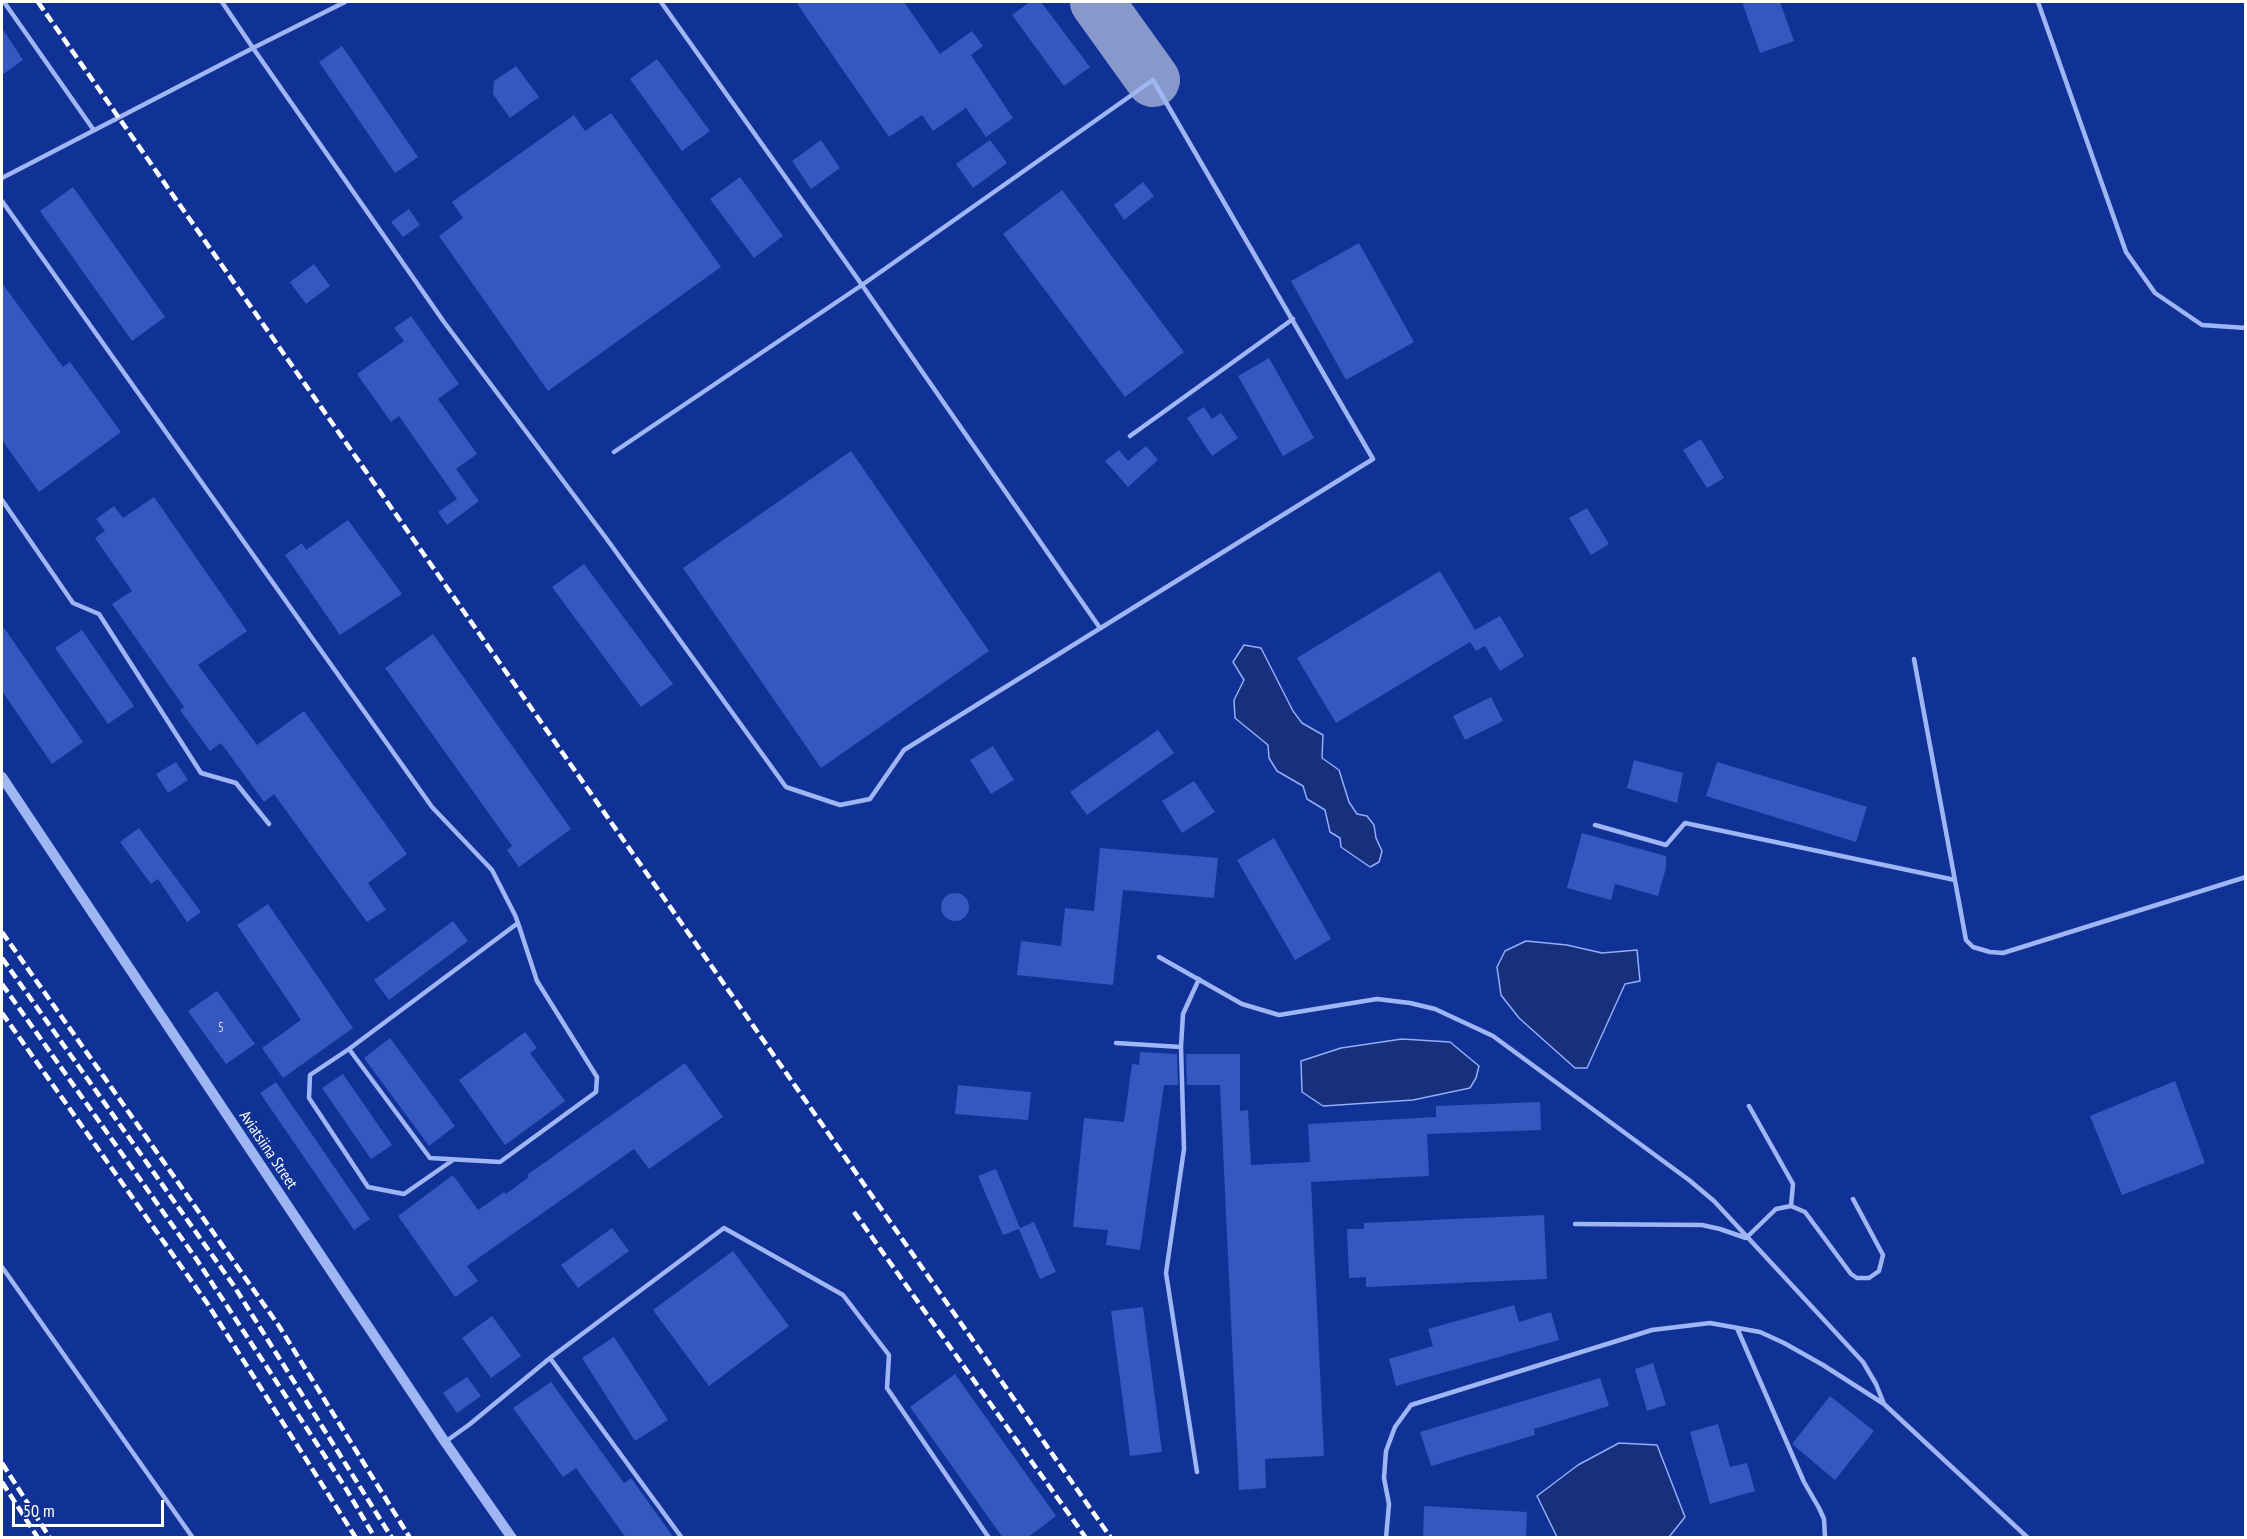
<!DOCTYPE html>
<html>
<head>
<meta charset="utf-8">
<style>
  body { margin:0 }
  #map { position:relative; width:2247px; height:1539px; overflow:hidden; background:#103297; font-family:"PT Sans Narrow",sans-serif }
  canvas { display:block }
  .frame { position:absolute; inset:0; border:3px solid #fff; pointer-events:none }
  .scale { position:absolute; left:12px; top:1500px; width:152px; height:27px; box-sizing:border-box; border:3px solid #fff; border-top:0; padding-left:8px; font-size:18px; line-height:21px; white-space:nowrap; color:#fff; -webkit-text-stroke:4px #103297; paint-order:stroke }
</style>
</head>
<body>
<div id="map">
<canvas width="2247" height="1539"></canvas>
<div class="frame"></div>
<div class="scale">50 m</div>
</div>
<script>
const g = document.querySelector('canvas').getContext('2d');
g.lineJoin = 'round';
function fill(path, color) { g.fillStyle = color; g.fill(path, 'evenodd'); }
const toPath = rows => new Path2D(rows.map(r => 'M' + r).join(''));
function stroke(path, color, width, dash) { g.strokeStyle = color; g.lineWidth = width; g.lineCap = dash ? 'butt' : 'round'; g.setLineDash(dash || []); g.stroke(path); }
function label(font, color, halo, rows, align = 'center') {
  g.font = font + ' "PT Sans Narrow",sans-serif'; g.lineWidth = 5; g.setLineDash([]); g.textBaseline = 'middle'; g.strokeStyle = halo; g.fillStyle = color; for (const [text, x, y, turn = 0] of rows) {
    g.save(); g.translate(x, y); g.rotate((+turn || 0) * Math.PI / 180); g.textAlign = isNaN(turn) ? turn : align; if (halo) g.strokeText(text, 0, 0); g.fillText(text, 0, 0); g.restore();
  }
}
const water = toPath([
  [1244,645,1261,648,1293,711,1302,723,1323,735,1322,758,1339,770,1349,802,1357,814,1367,816,1374,825,1376,838,1382,851,1379,862,1370,867,1341,847,1340,838,1330,832,1325,810,1307,799,1303,786,1277,771,1269,758,1268,745,1235,718,1234,700,1244,680,1233,662,1244,645],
  [1526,941,1567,945,1602,953,1637,950,1640,981,1625,984,1587,1068,1575,1068,1519,1018,1501,995,1497,967,1505,951,1526,941],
  [1402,1039,1450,1042,1479,1066,1476,1078,1470,1088,1413,1100,1323,1106,1302,1092,1301,1061,1341,1048,1402,1039],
  [1619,1443,1657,1445,1685,1517,1669,1537,1557,1537,1537,1496,1578,1465,1619,1443]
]);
fill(water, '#17307e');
stroke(water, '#92aef7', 1.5);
stroke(toPath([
  [1097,2,1153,80]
]), '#8898cb', 54);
fill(toPath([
  [796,2,904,2,940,54,972,31,983,46,971,55,1013,118,986,137,966,108,933,131,922,115,889,137],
  [1030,2,1041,2,1090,67,1064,86,1012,15],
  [1742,2,1780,2,1794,41,1760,53],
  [2,28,23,60,2,75],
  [342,46,418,157,395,173,319,62],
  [657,59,710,131,682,151,630,79],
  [516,66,539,97,510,118,493,94,494,81],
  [611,113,721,267,548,391,439,236,463,218,452,202,574,115,585,131],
  [821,140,840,168,811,189,792,161],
  [990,140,1007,163,973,188,956,164],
  [740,177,783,236,754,258,710,199],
  [1143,182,1154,196,1124,220,1114,205],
  [73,187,165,317,132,341,40,211],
  [1062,190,1184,352,1125,397,1003,234],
  [409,209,420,225,403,237,391,222],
  [1359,243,1414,342,1346,380,1291,281],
  [314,264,330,286,306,304,290,282],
  [2,283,63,367,70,362,121,432,39,492,2,440],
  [411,316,459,384,438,399,477,454,456,469,479,501,447,525,438,512,457,499,399,416,391,422,357,374,404,341,394,328],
  [1269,358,1314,438,1283,456,1238,376],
  [1204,407,1212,419,1221,413,1238,438,1212,456,1187,418],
  [1701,439,1724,478,1707,488,1683,450],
  [1146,446,1158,460,1128,487,1105,461,1119,450,1128,461],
  [851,451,989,651,821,768,683,568],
  [154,497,247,631,198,665,257,745,304,711,407,854,368,883,386,910,367,922,274,794,264,802,221,743,210,751,180,710,184,707,112,604,132,591,95,538,105,531,96,519,114,506,123,518],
  [1587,508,1609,544,1591,555,1569,518],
  [348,520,402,594,340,635,285,555,302,543,306,550],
  [584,564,673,684,641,707,552,587],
  [1440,571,1475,630,1500,616,1524,656,1500,671,1485,646,1476,651,1470,642,1336,723,1297,658],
  [2,625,83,742,52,764,2,691],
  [82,630,134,706,108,724,55,648],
  [433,634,571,829,519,867,507,850,512,846,385,668],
  [1491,697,1503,721,1465,740,1453,716],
  [1158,730,1174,753,1087,815,1070,792],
  [993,746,1014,780,991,794,970,760],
  [1634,760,1683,773,1677,803,1627,788],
  [176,762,188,780,168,793,156,774],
  [1717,762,1867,807,1856,842,1706,796],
  [1194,781,1215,812,1182,833,1162,801],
  [139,828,201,912,187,922,158,879,151,884,120,842],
  [1582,833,1666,856,1666,868,1658,896,1615,884,1611,900,1567,888],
  [1274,838,1331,939,1295,960,1237,860],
  [1100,848,1218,858,1214,898,1123,890,1113,985,1017,975,1021,941,1061,946,1065,908,1094,911],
  '941 907a14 14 0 1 1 28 0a14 14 0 1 1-28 0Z',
  [268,904,353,1028,283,1078,262,1048,301,1020,237,925],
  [453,921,468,941,389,1000,374,980],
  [217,991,255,1044,226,1064,188,1011],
  [525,1032,537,1048,530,1053,565,1101,505,1145,459,1080],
  [390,1038,455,1126,429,1146,364,1058],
  [1140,1052,1177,1054,1178,1085,1164,1085,1140,1250,1106,1245,1108,1230,1073,1227,1084,1118,1124,1122,1132,1064,1139,1065],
  [1186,1054,1240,1054,1240,1111,1248,1110,1251,1165,1310,1162,1308,1124,1436,1117,1436,1106,1540,1102,1541,1130,1427,1134,1429,1176,1311,1182,1324,1456,1265,1459,1266,1488,1239,1490,1220,1085,1187,1085],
  [685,1063,723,1117,649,1169,634,1149,467,1266,478,1281,455,1297,398,1216,453,1175,478,1210,504,1192,506,1194,529,1177,527,1175],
  [343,1074,392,1145,371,1159,322,1088],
  [2175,1081,2205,1163,2122,1195,2090,1116],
  [276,1082,370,1219,354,1230,260,1093],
  [958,1085,1031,1092,1028,1120,955,1114],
  [996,1169,1020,1228,1034,1222,1056,1272,1040,1279,1019,1229,1003,1235,978,1176],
  [1544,1215,1547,1279,1366,1287,1366,1277,1349,1278,1347,1229,1364,1229,1364,1223],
  [612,1228,629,1251,578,1288,561,1265],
  [733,1251,789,1326,709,1386,653,1310],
  [1514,1305,1519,1322,1551,1312,1559,1340,1396,1386,1389,1359,1433,1346,1428,1329],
  [1143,1307,1162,1452,1130,1456,1111,1311],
  [492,1316,521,1356,491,1378,462,1338],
  [614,1337,668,1420,635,1441,582,1358],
  [1653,1363,1666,1405,1647,1411,1635,1369],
  [955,1374,1056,1516,1027,1538,1003,1538,910,1407],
  [467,1377,481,1396,457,1413,443,1393],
  [1600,1378,1609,1406,1534,1429,1535,1435,1431,1466,1420,1432],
  [551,1382,624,1483,631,1478,674,1538,626,1538,576,1468,563,1477,513,1408],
  [1830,1396,1874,1431,1835,1480,1792,1444],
  [1718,1424,1730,1467,1747,1463,1755,1491,1710,1504,1690,1432],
  [1424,1506,1527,1512,1526,1538,1423,1538]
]), '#3458bd');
stroke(toPath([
  [4,2,93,129],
  [345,2,253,48,444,322,606,538,786,787,840,805,870,799,904,750,1373,459,1153,80,862,285,661,2],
  [2038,2,2126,252,2155,293,2202,325,2246,328],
  [2,178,253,48,222,2],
  [2,201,432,807,492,870,515,915,518,923,537,981,597,1077,596,1092,500,1162,430,1158,349,1049,518,923],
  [1130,436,1293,319],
  [614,452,862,285,1100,628],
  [2,500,73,603,99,614,201,773,236,783,269,824],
  [1914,659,1966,940,1973,947,1990,952,2003,953,2246,877],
  [1595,825,1666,845,1685,823,1955,880],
  [1159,957,1242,1004,1279,1015,1377,999,1410,1003,1435,1009,1493,1036,1689,1180,1714,1201,1863,1362,1876,1384,1884,1404],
  [1116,1043,1181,1047],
  [349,1049,310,1075,309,1098,368,1187,404,1194,453,1160],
  [1749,1106,1793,1184,1791,1206],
  [1575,1224,1702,1225,1720,1229,1746,1238,1776,1209,1791,1206,1805,1212,1851,1274,1857,1278,1869,1278,1879,1271,1883,1255,1853,1199],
  [2,1267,193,1538],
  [1737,1328,1804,1482,1819,1508,1824,1519,1825,1538],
  [550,1358,682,1538],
  [445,1442,470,1424,550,1358,724,1228,843,1295,889,1355,887,1388,989,1538],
  [1197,1472,1166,1273,1184,1149,1181,1047,1183,1014,1199,979],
  [1386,1538,1389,1504,1384,1478,1386,1451,1395,1427,1411,1405,1652,1330,1710,1323,1760,1332,1784,1343,1823,1365,1884,1404,2028,1538]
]), '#a0b6f4', 4.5);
stroke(toPath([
  [2,777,445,1442,512,1538]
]), '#a0b6f4', 10);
stroke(toPath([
  [38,2,1111,1538],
  [2,932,279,1326,410,1538],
  [2,958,234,1286,392,1538],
  [2,984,197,1260,345,1487,375,1538],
  [2,1013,207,1303,356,1538],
  [854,1212,1086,1538],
  [2,1463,50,1538],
  [2,1482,38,1538]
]), '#fff', 4.5, [10, 4.5]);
label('14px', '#ccd5ee', null, [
  ["5",221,1028]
]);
label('16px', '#fff', '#103297', [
  ["Aviatsiina Street",268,1150,56]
]);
</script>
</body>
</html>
